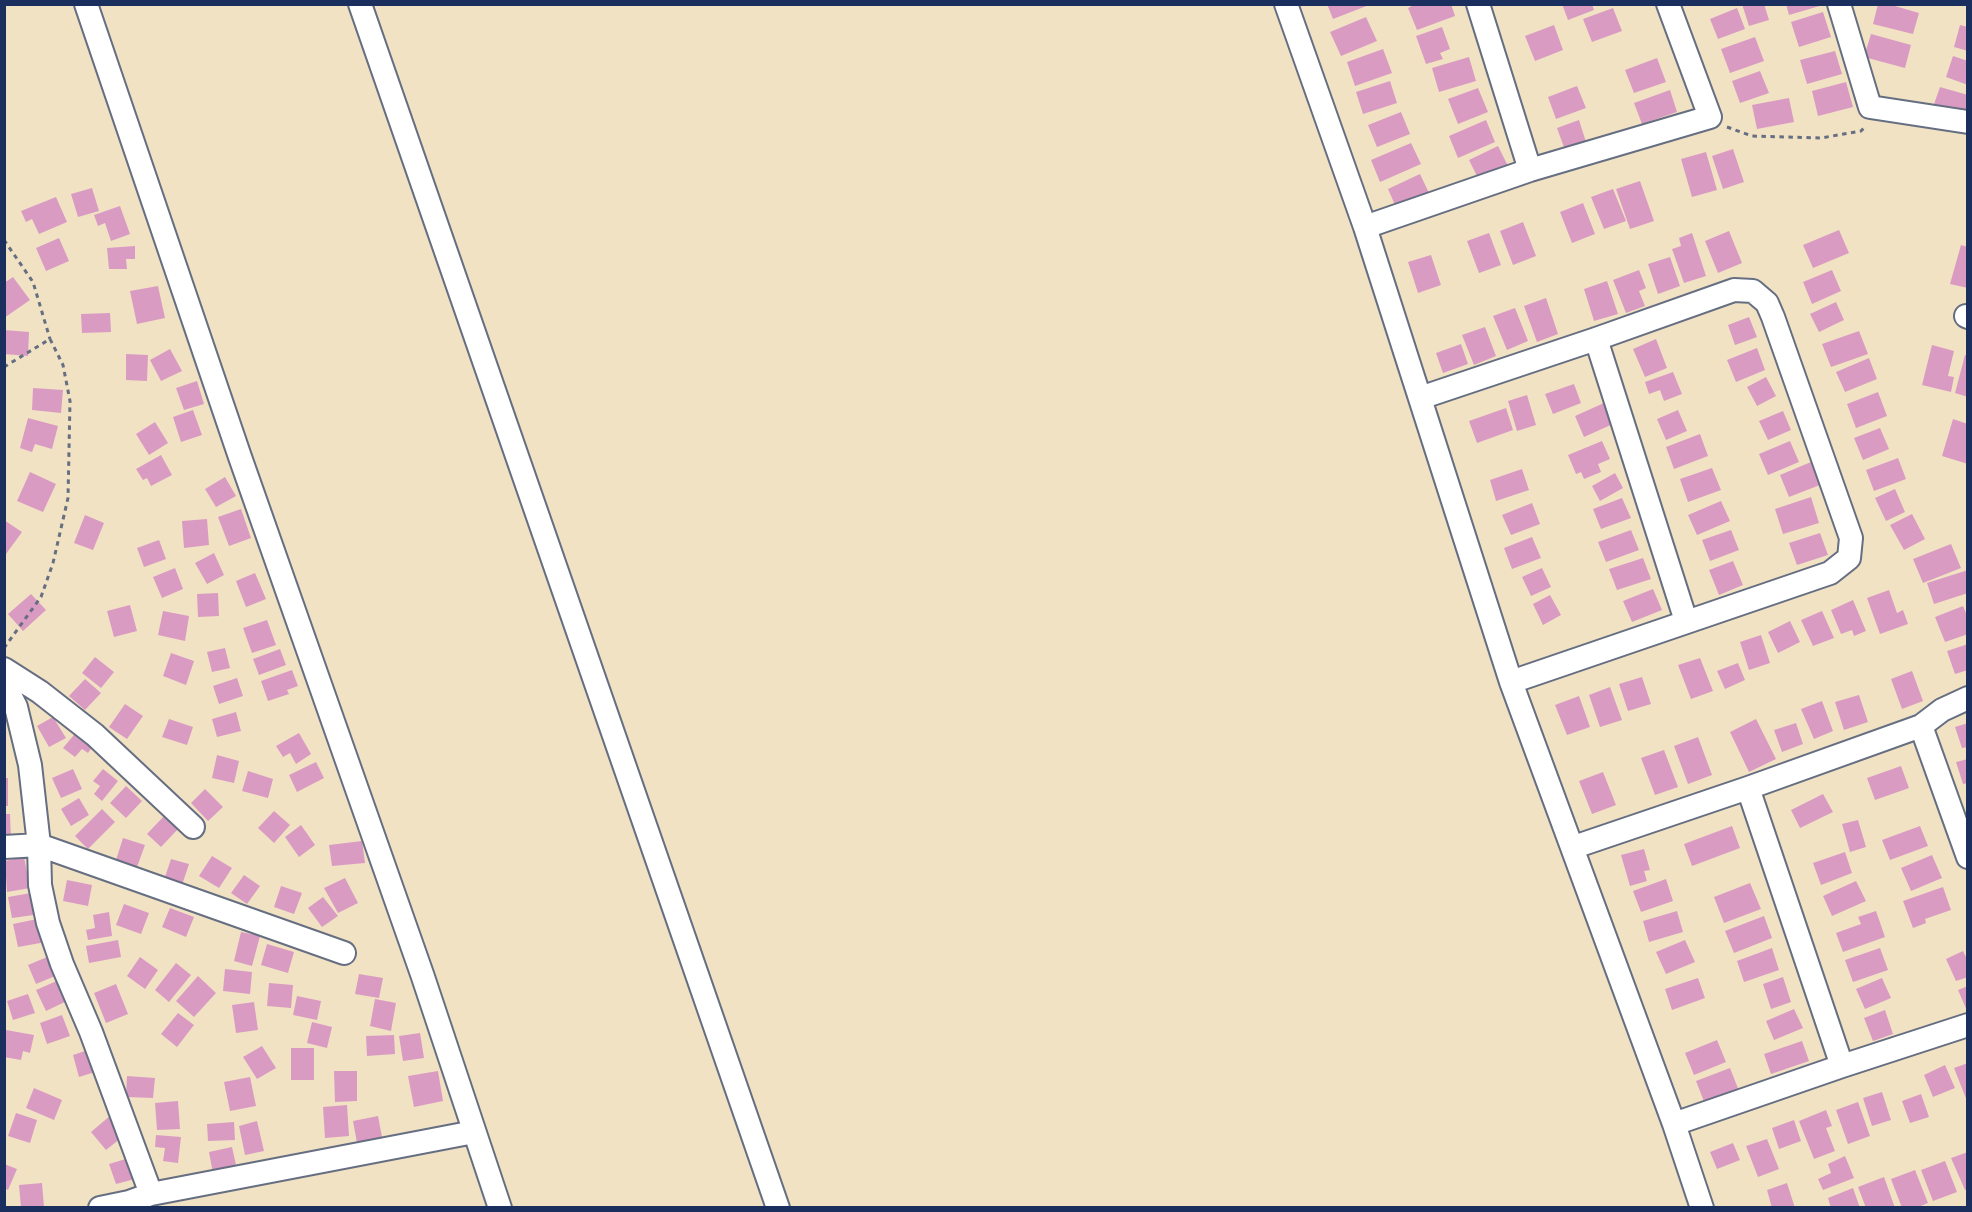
<!DOCTYPE html>
<html>
<head>
<meta charset="utf-8">
<style>
  body { margin:0 }
  #map { position:relative; width:1972px; height:1212px; overflow:hidden; background:#f1e2c4; font-family:"Shantell Sans",sans-serif }
  canvas { display:block }
  .frame { position:absolute; inset:0; border:6px solid #1b2f5e; pointer-events:none }
</style>
</head>
<body>
<div id="map">
<canvas width="1972" height="1212"></canvas>
<div class="frame"></div>
</div>
<script>
const g = document.querySelector('canvas').getContext('2d');
g.lineJoin = 'round';
function fill(path, color) { g.fillStyle = color; g.fill(path, 'evenodd'); }
const toPath = rows => new Path2D(rows.map(r => 'M' + r).join(''));
function stroke(path, color, width, dash) { g.strokeStyle = color; g.lineWidth = width; g.lineCap = dash ? 'butt' : 'round'; g.setLineDash(dash || []); g.stroke(path); }
fill(toPath([
  [1327,4,1369,4,1369,5,1333,19],
  [1416,4,1451,4,1455,16,1417,30,1408,8],
  [1562,4,1592,4,1594,10,1568,20],
  [1742,4,1764,4,1769,20,1749,26],
  [1786,4,1823,4,1823,5,1789,15],
  [1878,4,1888,4,1919,13,1913,34,1873,24],
  [1613,8,1622,31,1592,42,1583,19],
  [1737,8,1745,29,1718,39,1710,19],
  [1823,12,1831,37,1799,47,1791,22],
  [1366,17,1377,41,1341,56,1330,32],
  [1554,25,1563,50,1535,61,1525,36],
  [1960,25,1968,27,1968,51,1954,47],
  [1442,27,1450,49,1440,53,1443,59,1426,64,1416,36],
  [1871,34,1911,45,1905,68,1864,57],
  [1755,37,1764,61,1730,73,1721,49],
  [1383,49,1392,73,1355,86,1347,62],
  [1835,51,1842,74,1807,84,1800,60],
  [1953,56,1968,61,1968,85,1946,77],
  [1469,57,1476,81,1439,92,1432,68],
  [1657,58,1666,82,1634,93,1625,70],
  [1760,71,1769,93,1740,103,1732,81],
  [1390,81,1397,103,1363,114,1356,92],
  [1846,82,1853,107,1818,116,1812,91],
  [1577,86,1586,108,1556,119,1548,97],
  [1940,87,1968,95,1968,118,1933,107],
  [1478,88,1488,112,1458,124,1448,99],
  [1670,90,1677,112,1642,124,1634,103],
  [1789,98,1794,122,1757,129,1752,105],
  [1401,112,1410,134,1377,147,1368,125],
  [1486,120,1495,142,1458,158,1449,136],
  [1579,120,1586,142,1565,150,1557,128],
  [1411,143,1421,164,1380,182,1371,160],
  [1498,146,1509,168,1480,182,1469,160],
  [1733,149,1744,182,1723,189,1712,156],
  [1706,152,1717,190,1692,197,1681,159],
  [1420,174,1429,193,1405,209,1402,202,1395,205,1388,189],
  [1640,181,1654,221,1630,229,1616,189],
  [92,188,99,211,78,217,71,194],
  [1613,189,1626,221,1604,229,1591,197],
  [56,197,67,222,39,234,32,219,26,222,21,211],
  [1583,203,1595,234,1572,243,1560,212],
  [120,206,130,234,111,241,105,223,98,226,94,215],
  [1523,222,1536,256,1513,265,1500,231],
  [1839,230,1849,253,1813,268,1803,245],
  [1729,231,1742,263,1718,273,1705,241],
  [1489,233,1501,265,1479,273,1467,241],
  [1692,233,1706,276,1684,283,1672,249,1681,246,1679,238],
  [59,238,69,261,46,271,36,248],
  [1961,245,1968,247,1968,288,1950,284],
  [135,246,135,259,126,259,127,269,109,269,107,248],
  [1431,255,1441,285,1418,293,1408,262],
  [1670,257,1680,286,1658,294,1648,264],
  [1639,270,1646,288,1639,291,1645,306,1626,313,1613,280],
  [1832,270,1841,291,1812,304,1803,282],
  [13,277,30,300,4,318,4,283],
  [1607,281,1618,314,1594,321,1584,289],
  [158,286,165,318,137,324,130,291],
  [1546,298,1558,334,1537,342,1524,306],
  [1836,302,1844,320,1819,332,1810,314],
  [1515,308,1528,341,1507,350,1493,316],
  [110,313,111,332,82,333,81,314],
  [1749,317,1757,337,1735,345,1728,325],
  [1485,327,1496,356,1474,365,1462,335],
  [4,330,29,332,28,356,4,354],
  [1859,331,1868,354,1831,367,1822,344],
  [1656,339,1667,368,1645,377,1633,349],
  [1461,344,1468,364,1443,373,1436,353],
  [1932,345,1954,351,1948,376,1954,377,1951,392,1922,385],
  [1757,348,1765,370,1736,382,1727,360],
  [170,349,182,371,161,381,150,360],
  [126,354,148,355,147,381,126,380],
  [1965,355,1968,356,1968,397,1955,393],
  [1869,358,1877,379,1845,392,1836,372],
  [1673,372,1682,394,1664,401,1660,390,1649,394,1645,382],
  [1766,377,1776,396,1757,406,1747,387],
  [197,381,204,404,184,410,176,388],
  [1574,384,1581,403,1553,414,1545,394],
  [33,388,63,390,61,413,32,410],
  [1878,392,1887,416,1856,428,1847,404],
  [1527,395,1536,425,1517,431,1508,401],
  [1604,403,1613,424,1584,437,1575,416],
  [1506,408,1513,430,1477,443,1469,421],
  [193,410,202,435,181,442,173,417],
  [1678,410,1687,431,1666,440,1657,419],
  [1783,411,1791,430,1768,440,1759,421],
  [28,418,58,426,52,449,35,444,32,452,20,448],
  [1953,419,1968,424,1968,464,1942,456],
  [155,422,168,443,149,455,136,434],
  [1880,428,1889,449,1863,460,1854,438],
  [1700,434,1708,456,1674,469,1666,447],
  [1602,441,1610,459,1598,464,1601,472,1584,479,1581,472,1576,474,1568,455],
  [1790,441,1799,462,1768,475,1759,454],
  [161,455,172,475,151,486,147,478,143,480,136,469],
  [1898,458,1906,479,1874,491,1866,470],
  [1811,462,1820,485,1789,497,1780,475],
  [1712,468,1721,490,1688,502,1680,479],
  [1522,469,1529,490,1496,501,1490,480],
  [30,472,56,484,43,512,17,501],
  [1615,473,1623,488,1600,501,1592,486],
  [225,477,236,496,216,507,205,489],
  [1895,489,1905,512,1886,521,1875,498],
  [1811,497,1819,523,1783,534,1775,509],
  [1622,498,1631,518,1601,529,1593,509],
  [1721,501,1730,521,1697,535,1688,515],
  [1532,503,1540,524,1511,535,1502,515],
  [241,509,251,538,229,546,218,517],
  [1912,514,1925,539,1904,550,1890,525],
  [85,515,104,523,93,550,74,543],
  [207,519,209,545,184,548,182,521],
  [4,520,22,532,6,554,4,553],
  [1631,530,1639,550,1606,562,1598,542],
  [1731,530,1739,550,1710,561,1702,540],
  [1820,533,1828,555,1797,565,1789,543],
  [1532,537,1541,558,1512,569,1504,548],
  [159,540,166,559,144,567,137,548],
  [1951,544,1961,568,1923,583,1913,559],
  [214,553,224,575,207,584,195,563],
  [1643,558,1651,579,1617,590,1609,569],
  [1733,561,1743,585,1719,595,1709,570],
  [175,568,183,589,162,598,153,577],
  [1542,568,1551,587,1531,596,1522,577],
  [1968,570,1968,593,1934,604,1927,583],
  [255,573,266,599,246,607,236,581],
  [1653,589,1662,610,1632,622,1623,601],
  [1889,590,1897,613,1903,610,1908,624,1880,634,1867,598],
  [218,593,219,616,198,617,197,594],
  [31,594,46,610,23,631,8,614],
  [1550,595,1561,615,1543,625,1533,604],
  [1853,600,1866,631,1854,636,1852,630,1841,634,1831,610],
  [130,605,137,631,114,637,107,611],
  [1963,606,1968,618,1968,634,1945,642,1935,617],
  [163,611,189,616,185,641,158,635],
  [1822,611,1834,638,1813,646,1801,620],
  [267,620,276,645,252,653,243,628],
  [1790,621,1800,642,1778,653,1768,632],
  [1761,635,1770,663,1749,670,1740,642],
  [1968,644,1968,670,1955,674,1947,651],
  [225,648,230,668,212,672,207,652],
  [280,649,286,665,259,675,253,659],
  [171,653,194,661,186,685,163,676],
  [95,657,114,672,101,688,82,673],
  [1700,658,1713,691,1691,699,1678,665],
  [1738,663,1745,680,1725,689,1717,671],
  [292,670,298,686,287,690,289,694,268,701,261,681],
  [1912,671,1923,701,1902,709,1891,679],
  [1642,677,1651,704,1628,711,1619,684],
  [237,678,243,696,219,704,213,686],
  [85,679,101,693,85,710,69,696],
  [1610,687,1622,720,1600,727,1589,695],
  [1859,695,1868,722,1844,730,1835,702],
  [1579,696,1590,727,1567,735,1555,705],
  [1822,701,1833,731,1814,739,1801,709],
  [125,704,143,716,127,739,109,727],
  [236,712,241,731,217,737,212,719],
  [53,717,66,738,49,747,37,726],
  [169,719,193,727,187,745,162,737],
  [1756,719,1776,759,1749,772,1730,732],
  [1796,723,1803,744,1782,752,1774,730],
  [1968,723,1968,747,1962,748,1955,727],
  [78,730,95,743,88,753,82,749,75,757,63,748],
  [299,733,311,754,296,764,290,753,283,757,276,746],
  [1698,737,1712,775,1688,784,1674,746],
  [1664,750,1678,787,1655,795,1641,758],
  [217,755,239,761,234,783,212,778],
  [1968,759,1968,783,1963,784,1956,762],
  [316,762,324,778,297,792,289,775],
  [1901,766,1909,788,1875,800,1867,778],
  [73,769,82,789,61,798,52,778],
  [103,769,118,781,102,801,94,794,100,786,93,781],
  [248,771,273,779,268,798,242,791],
  [1603,772,1616,805,1592,814,1579,781],
  [4,778,8,778,8,806,4,806],
  [126,786,142,801,126,818,110,803],
  [205,789,223,807,208,821,191,803],
  [1823,794,1833,812,1800,828,1791,810],
  [79,798,89,815,71,826,61,809],
  [102,809,115,822,88,849,75,836],
  [274,811,290,825,274,843,258,828],
  [4,814,10,814,11,840,4,840],
  [165,815,179,828,161,847,147,834],
  [1858,820,1866,847,1850,852,1842,824],
  [301,825,315,845,299,857,285,837],
  [1732,826,1740,848,1692,866,1684,844],
  [1920,826,1928,846,1890,860,1882,840],
  [123,838,145,845,137,867,116,860],
  [362,841,365,863,332,866,329,845],
  [1644,849,1650,870,1644,871,1647,881,1630,886,1621,855],
  [1845,852,1852,873,1821,885,1813,863],
  [1932,855,1942,878,1911,891,1901,868],
  [212,856,232,868,219,888,199,876],
  [24,857,30,888,7,892,5,861],
  [171,859,189,864,182,885,164,880],
  [244,875,260,886,247,904,231,893],
  [345,878,358,903,338,913,324,888],
  [1666,879,1673,901,1641,912,1633,891],
  [67,880,92,885,88,906,63,901],
  [1856,881,1866,901,1832,916,1823,896],
  [1750,883,1761,909,1724,923,1714,897],
  [281,886,302,893,294,914,274,907],
  [1943,887,1951,910,1925,919,1926,923,1913,928,1903,901],
  [37,892,41,914,12,918,8,897],
  [323,897,338,916,322,927,308,908],
  [124,904,149,913,141,934,116,925],
  [170,908,194,917,186,937,162,927],
  [1677,911,1683,932,1649,942,1643,921],
  [1876,911,1885,937,1843,952,1836,933,1861,924,1858,917],
  [109,912,112,936,88,940,86,930,95,928,93,915],
  [1764,916,1772,938,1734,953,1725,931],
  [42,918,46,942,18,947,13,924],
  [241,932,260,936,252,966,234,961],
  [118,940,121,957,89,963,86,946],
  [1685,940,1695,962,1666,974,1656,952],
  [267,944,294,952,288,973,261,965],
  [1772,948,1779,970,1744,982,1737,961],
  [1880,948,1888,970,1853,982,1845,960],
  [1963,951,1968,961,1968,977,1956,981,1946,959],
  [52,955,60,974,36,984,28,965],
  [140,957,158,970,145,989,127,976],
  [176,963,191,975,169,1002,155,990],
  [225,969,252,972,250,994,223,991],
  [359,974,383,978,379,998,355,994],
  [198,976,216,993,194,1017,176,1001],
  [1783,977,1791,1002,1771,1009,1763,984],
  [1698,978,1705,998,1672,1010,1665,989],
  [1882,978,1891,998,1865,1009,1856,989],
  [59,980,69,1000,46,1011,36,990],
  [269,983,293,985,291,1008,267,1006],
  [116,984,128,1014,106,1023,94,993],
  [1968,986,1968,1013,1958,990],
  [28,994,35,1013,13,1020,7,1001],
  [297,996,321,1001,317,1020,293,1015],
  [375,999,396,1003,391,1031,370,1026],
  [254,1002,258,1030,236,1033,232,1005],
  [1794,1009,1803,1028,1774,1040,1766,1021],
  [1885,1010,1893,1034,1873,1041,1864,1018],
  [178,1013,194,1025,177,1047,161,1034],
  [62,1015,70,1036,47,1044,40,1023],
  [312,1022,332,1027,327,1048,307,1043],
  [6,1030,34,1035,30,1053,23,1051,21,1060,4,1057],
  [420,1033,424,1058,403,1061,399,1036],
  [394,1035,395,1054,367,1056,366,1036],
  [1717,1040,1726,1062,1694,1075,1685,1053],
  [1802,1041,1809,1061,1771,1074,1764,1054],
  [262,1046,276,1068,257,1079,243,1057],
  [291,1048,314,1048,314,1080,291,1080],
  [91,1049,98,1071,79,1077,73,1055],
  [1968,1063,1968,1101,1967,1101,1954,1068],
  [1945,1065,1955,1088,1933,1097,1924,1075],
  [1730,1068,1739,1091,1705,1104,1696,1081],
  [334,1071,357,1071,357,1101,335,1102],
  [438,1071,443,1101,414,1107,408,1076],
  [127,1076,155,1078,153,1098,126,1097],
  [250,1077,256,1106,230,1111,224,1082],
  [34,1088,62,1100,54,1120,26,1108],
  [1882,1092,1891,1120,1872,1126,1863,1098],
  [1921,1094,1929,1117,1910,1123,1902,1101],
  [178,1101,180,1129,157,1130,155,1103],
  [1858,1102,1870,1136,1848,1144,1836,1110],
  [347,1105,349,1136,325,1138,323,1107],
  [1826,1110,1832,1126,1826,1128,1835,1151,1814,1159,1799,1121],
  [16,1113,37,1120,30,1143,8,1136],
  [111,1115,126,1134,106,1150,91,1132],
  [378,1116,382,1137,357,1143,353,1121],
  [1794,1120,1801,1141,1779,1149,1772,1128],
  [257,1121,264,1151,245,1155,239,1126],
  [234,1122,235,1140,208,1141,207,1124],
  [156,1135,181,1137,178,1163,163,1161,165,1148,155,1147],
  [1767,1139,1779,1169,1758,1177,1746,1146],
  [1733,1143,1740,1160,1717,1169,1710,1152],
  [232,1147,238,1174,214,1179,209,1152],
  [1968,1152,1968,1189,1965,1190,1951,1158],
  [1845,1156,1854,1178,1823,1190,1818,1179,1831,1173,1828,1164],
  [129,1158,135,1179,116,1184,109,1164],
  [1945,1161,1957,1192,1933,1201,1921,1170],
  [4,1164,17,1169,8,1190,4,1188],
  [1915,1170,1928,1203,1916,1208,1902,1208,1891,1179],
  [1884,1177,1895,1208,1866,1208,1858,1187],
  [42,1183,44,1207,21,1208,19,1185],
  [1787,1183,1795,1208,1772,1208,1767,1190],
  [1853,1188,1860,1208,1831,1208,1828,1198]
]), '#da9bc3');
const minor = toPath([
  [86,4,240,457,422,974,500,1208],
  [360,4,778,1208],
  [1286,4,1365,227,1511,682,1674,1124,1702,1208],
  [1478,4,1530,170],
  [1839,4,1870,107,1968,122],
  [1365,227,1530,170,1710,117,1668,4],
  [1966,316,1968,317],
  [1596,339,1686,621],
  [1420,398,1596,339,1734,290,1753,291,1767,303,1773,317,1851,538,1849,558,1830,573,1511,682],
  [4,669,40,692,95,735,193,827],
  [4,683,16,707,30,765,39,845,40,885,48,923,62,964,91,1032,151,1194],
  [1921,726,1942,710,1968,698],
  [1748,788,1842,1066],
  [4,847,39,845,344,953],
  [1574,847,1748,788,1921,726,1968,857],
  [1674,1124,1842,1066,1968,1025],
  [100,1208,129,1202,151,1194,474,1132]
]);
stroke(minor, '#666e82', 26);
stroke(toPath([
  [1727,127,1752,136,1821,138,1861,131,1866,126],
  [4,240,33,282,50,339],
  [4,367,50,339,63,365,70,401,68,498,53,563,41,597,4,648]
]), '#666e82', 3, [4.5, 4.5]);
stroke(minor, '#fff', 22);
</script>
</body>
</html>
